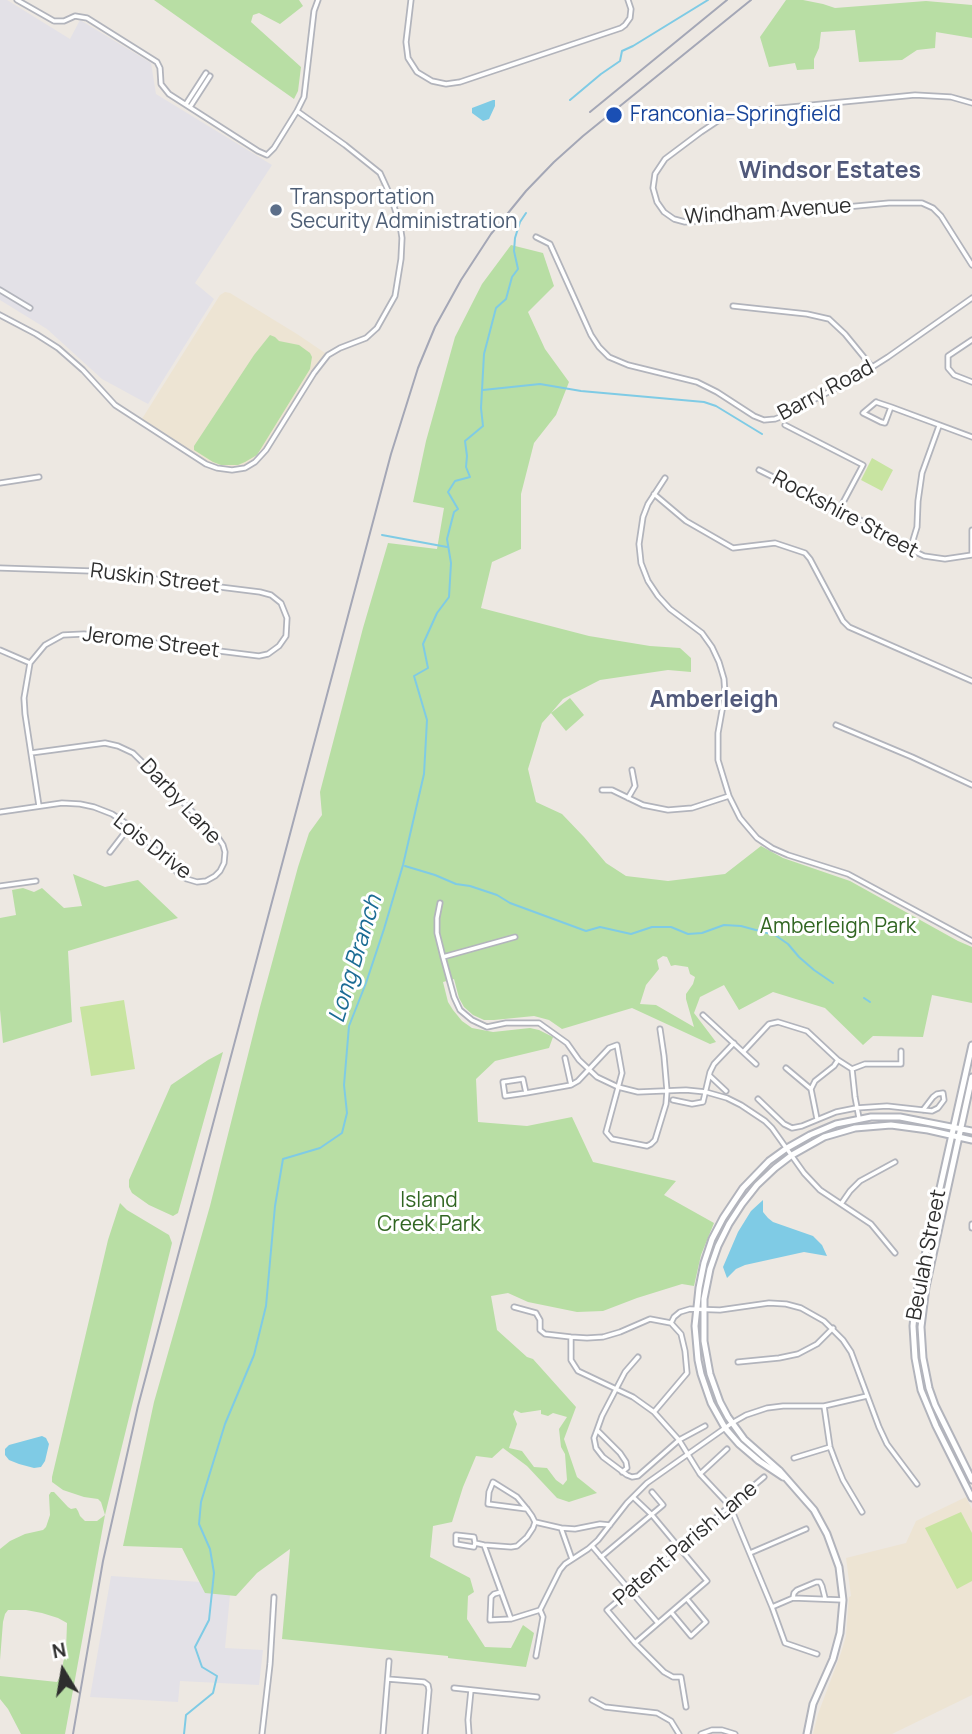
<!DOCTYPE html>
<html>
<head>
<meta charset="utf-8">
<style>
  body { margin:0 }
  #map { position:relative; width:972px; height:1734px; overflow:hidden; background:#ede8e2; font-family:Manrope,sans-serif }
  canvas { display:block }
  .north { position:absolute; left:28px; top:1636px; width:70px; height:70px; -webkit-text-stroke:5px #fff; paint-order:stroke; rotate:349deg; font-size:19px; font-weight:700; line-height:28px; text-align:center; color:#2e2e2e }
  .north::after { content:''; display:block; margin:auto; width:24px; height:32px; background:#2e2e2e; clip-path:polygon(50% 0,100% 100%,50% 72%,0 100%) }
</style>
</head>
<body>
<div id="map">
<canvas width="972" height="1734"></canvas>
<div class="north">N</div>
</div>
<script>
const g = document.querySelector('canvas').getContext('2d');
g.lineJoin = 'round';
function fill(path, color) { g.fillStyle = color; g.fill(path, 'evenodd'); }
const toPath = rows => new Path2D(rows.map(r => 'M' + r).join(''));
function stroke(path, color, width, dash) { g.strokeStyle = color; g.lineWidth = width; g.lineCap = dash ? 'butt' : 'round'; g.setLineDash(dash || []); g.stroke(path); }
function label(font, color, halo, rows, align = 'center') {
  g.font = font + ' Manrope,sans-serif'; g.lineWidth = 6; g.setLineDash([]); g.textBaseline = 'middle'; g.strokeStyle = halo; g.fillStyle = color; for (const [text, x, y, turn = 0] of rows) {
    g.save(); g.translate(x, y); g.rotate((+turn || 0) * Math.PI / 180); g.textAlign = isNaN(turn) ? turn : align; if (halo) g.strokeText(text, 0, 0); g.fillText(text, 0, 0); g.restore();
  }
}
fill(toPath([
  [0,0,7,0,70,39,80,20,151,63,156,94,272,165,195,283,214,299,148,404,102,379,47,329,0,300],
  [111,1576,231,1584,225,1648,263,1650,259,1685,180,1681,178,1702,90,1697]
]), '#e3e1e7');
fill(toPath([
  [225,292,230,293,297,334,328,355,319,365,255,462,232,470,206,464,140,422,220,295],
  [966,1497,972,1509,972,1695,892,1734,813,1734,818,1714,841,1653,846,1636,849,1597,851,1596,846,1558,906,1543,916,1521]
]), '#ede4d3');
fill(toPath([
  [154,0,299,0,303,6,280,24,259,13,253,15,251,22,301,67,298,91,294,99],
  [786,0,803,0,823,4,835,8,926,1,972,5,972,38,936,32,935,48,917,50,902,60,859,62,855,30,821,32,819,48,814,59,814,69,797,70,795,63,769,67,760,37],
  [511,245,543,253,554,286,528,312,545,349,569,382,556,415,534,443,521,494,521,549,492,562,481,608,589,636,650,646,680,648,691,658,691,672,668,670,600,680,563,699,551,713,570,698,584,715,566,731,551,713,542,723,528,769,536,802,562,814,584,837,606,863,626,876,668,881,725,874,761,846,783,858,850,881,958,941,972,947,972,1003,932,995,923,1037,873,1036,863,1045,825,1008,773,992,739,1010,724,985,700,997,694,1013,716,1042,710,1044,632,1008,562,1029,549,1020,534,1016,494,1020,484,1020,473,1015,464,1007,459,998,454,979,443,982,448,1002,453,1010,462,1021,472,1028,493,1032,530,1028,539,1030,553,1037,549,1048,495,1061,476,1079,478,1122,527,1126,572,1117,593,1162,676,1181,664,1195,714,1223,701,1255,694,1286,682,1284,637,1298,603,1311,577,1312,528,1302,508,1293,491,1296,497,1330,527,1357,533,1359,576,1407,564,1439,577,1477,597,1493,569,1502,557,1498,527,1466,503,1448,492,1458,476,1456,463,1487,452,1522,433,1526,430,1557,470,1578,474,1592,468,1596,467,1619,485,1647,511,1648,523,1625,534,1633,526,1667,448,1658,448,1656,282,1639,290,1549,257,1573,236,1596,205,1593,182,1548,123,1546,154,1402,210,1206,260,1007,298,867,309,833,322,815,320,792,363,628,388,543,437,549,444,508,413,502,426,441,455,337,482,284],
  [663,956,667,957,671,966,675,965,688,967,690,974,695,977,693,984,686,994,686,999,694,1027,656,1005,640,1004,646,985,659,969,657,960],
  [515,1410,521,1413,541,1410,541,1414,548,1416,553,1413,567,1417,559,1429,561,1447,565,1454,567,1480,563,1485,556,1480,547,1468,534,1467,522,1451,509,1448,517,1424,513,1414],
  [270,335,275,337,279,341,299,345,310,353,312,357,310,369,257,455,245,462,238,465,221,465,213,462,194,450,194,446,254,355],
  [73,874,105,887,138,880,178,918,68,951,72,1022,3,1043,0,1010,0,918,16,915,12,890,23,888,34,892,42,888,64,908,82,906],
  [223,1052,178,1213,173,1216,149,1205,132,1193,129,1187,129,1180,171,1085,208,1060],
  [120,1203,127,1210,169,1235,172,1243,105,1515,65,1734,21,1734,8,1709,0,1699,0,1676,57,1682,63,1671,63,1663,66,1651,67,1623,58,1618,42,1613,26,1610,8,1610,5,1614,3,1622,0,1660,0,1549,10,1541,25,1534,43,1530,46,1527,50,1515,49,1495,51,1492,54,1492,68,1507,71,1509,76,1508,78,1511,80,1516,85,1521,97,1521,105,1515,101,1502,98,1499,84,1497,63,1490,52,1482,52,1477,108,1240]
]), '#b8dea4');
fill(toPath([
  [872,458,893,470,882,491,861,480],
  [124,1000,135,1069,91,1076,80,1007],
  [961,1512,972,1533,972,1581,957,1589,925,1528]
]), '#c8e4a1');
fill(toPath([
  [493,100,495,100,495,106,489,119,483,121,472,113,472,108],
  [763,1200,763,1212,768,1218,773,1222,813,1236,822,1245,827,1256,804,1252,745,1265,736,1269,727,1278,723,1267,738,1232,751,1211],
  [42,1436,46,1438,49,1444,45,1461,41,1467,34,1468,19,1464,9,1460,5,1455,5,1449,9,1445]
]), '#7fcbe5');
stroke(toPath([
  [570,100,601,74,620,61,622,51,633,46,708,0],
  [483,390,540,384,581,391,704,402,716,406,762,434],
  [382,535,447,547],
  [405,866,435,875,456,884,470,886,497,895,510,903,586,931,600,927,631,934,652,927,671,927,688,934,702,933,724,925,741,926,752,929,775,935,788,944,799,957,814,970,833,983],
  [864,998,870,1002],
  [184,1734,186,1715,213,1693,217,1676,202,1667,195,1647,209,1620,214,1573,210,1549,199,1524,201,1502,225,1424,254,1355,266,1306,275,1206,283,1159,320,1148,342,1133,347,1113,344,1085,349,1026,366,983,384,929,403,865,424,774,427,720,414,676,428,668,423,644,437,613,449,597,451,563,447,539,454,512,458,509,448,492,455,481,470,477,466,467,467,456,465,441,483,426,481,408,484,354,496,308,506,299,512,277,518,269,514,251,515,238,520,222,526,213]
]), '#7fcbe5', 2);
const street = toPath([
  [17,0,54,21,64,21,75,16,87,18,157,62,160,68,161,84,169,94,258,151,267,155,274,148,297,111,304,97,314,11,318,0],
  [411,0,406,42,408,58,417,72,432,81,446,84,460,82,621,28,625,25,630,18,631,9,628,0],
  [972,103,951,97,915,95,750,111,732,115,722,118,701,132,665,159,655,174,653,188,657,202,664,212,674,219,685,222,889,203,922,203,933,208,941,216,972,265],
  [186,104,206,73],
  [190,107,210,76],
  [536,237,550,244,591,335,599,347,609,357,628,365,697,382,717,392,754,416,764,420,775,419,783,416,855,378,888,357,972,298],
  [0,290,30,308],
  [733,306,807,314,829,319,845,334,872,367],
  [0,315,36,334,58,348,83,370,115,405,206,464,217,468,232,470,245,468,255,462,266,450,314,373,328,355,340,348,366,338,377,328,395,296,401,259,402,238,400,225,391,197,380,173,345,145,297,111],
  [972,340,948,356,948,368,954,375,972,382],
  [876,402,891,407,885,423,881,422,863,413,876,402],
  [891,407,972,437],
  [785,425,863,465,839,510],
  [759,470,870,525,880,535,924,556,945,559,972,555],
  [665,478,648,504,643,517,639,544,641,563,648,581,658,596,670,609,702,633,712,647,719,662,724,679,725,694,718,733,718,760,729,796,740,818,757,838,772,848,788,855,848,874,972,941],
  [0,483,39,477],
  [654,494,686,521,733,548,775,543,805,553,810,559,843,621,849,627,972,681],
  [972,530,972,555],
  [910,550,917,527,918,501,922,473,939,426],
  [0,568,91,571,260,592,271,595,281,603,287,618,286,636,279,646,268,654,259,656,84,634,63,635,45,645,30,663,24,698,25,714,39,806],
  [0,650,30,663],
  [836,725,912,757,972,785],
  [602,790,612,790,643,805,668,810,692,808,729,796],
  [628,798,635,786,632,770],
  [0,812,62,803,80,804,94,807,112,814,130,826,141,835,178,873,187,879,197,882,206,881,215,876,220,871,224,863,225,852,223,845,217,836,133,753,118,746,105,743,31,753],
  [110,852,130,826],
  [0,886,36,881],
  [440,903,437,918,437,933,443,957],
  [515,937,443,957,454,997,460,1010,472,1020,487,1027,506,1023,539,1023,567,1043,579,1060,597,1077,618,1087,638,1092,686,1090,706,1092,727,1098,741,1105,765,1121,772,1128,804,1173,820,1190,871,1224,895,1253],
  [703,1015,756,1064],
  [744,1051,769,1024,778,1022,807,1031,838,1060,852,1069,865,1064,901,1064,901,1051],
  [565,1058,571,1085],
  [786,1068,811,1089],
  [852,1069,855,1097,859,1118],
  [710,1076,726,1091],
  [526,1093,523,1079,503,1082,505,1096,526,1093,560,1087,571,1085,578,1081,609,1048,617,1045,622,1073,606,1132,612,1139,647,1146,651,1144,655,1140,666,1104,667,1091,664,1056,660,1029],
  [758,1099,784,1124,792,1128,802,1126,836,1112,856,1108,887,1106,932,1111,938,1108,944,1100,943,1093,937,1094,933,1097,923,1110],
  [673,1100,692,1104,703,1102,710,1072,714,1064,734,1043],
  [817,1119,811,1089,815,1081,834,1066,838,1060],
  [841,1204,850,1191,860,1181,895,1162],
  [972,1224,972,1228],
  [514,1307,536,1313,540,1320,540,1330,545,1334,571,1337,587,1338,603,1337,620,1332,650,1319,671,1323,681,1334,685,1351,687,1373,654,1412],
  [671,1323,674,1317,680,1312,690,1309,720,1310,769,1303,786,1304,801,1308,824,1321,843,1340,851,1352,879,1427,887,1444,917,1484],
  [571,1337,571,1360,578,1371,633,1397,654,1412,679,1440,700,1474,730,1506,772,1607,785,1643,817,1654],
  [738,1362,779,1358,798,1354,817,1344,833,1328],
  [824,1406,830,1447,836,1463,843,1480,862,1512],
  [597,1430,594,1438,596,1448,603,1457,627,1475,632,1477,638,1476,679,1440,705,1426],
  [794,1458,830,1447],
  [622,1472,627,1468,626,1462,620,1453,597,1430,602,1416,625,1372,638,1357],
  [700,1474,727,1449],
  [633,1497,652,1515,707,1581,635,1643],
  [527,1509,488,1504,489,1492,493,1482,517,1497,527,1509,532,1516,535,1522],
  [535,1522,561,1528,572,1559],
  [561,1528,575,1529,600,1524,610,1525],
  [475,1543,474,1537,456,1535,456,1544,474,1547,475,1543,484,1545,511,1547,517,1546,527,1537,533,1528,535,1522],
  [484,1545,511,1619,490,1620,491,1597,494,1594,501,1592],
  [592,1546,658,1623],
  [750,1553,806,1529],
  [601,1557,663,1505,652,1492],
  [793,1598,843,1600],
  [772,1607,793,1598,794,1593,797,1590,816,1582,820,1582,822,1586,825,1598],
  [671,1612,691,1636,706,1622,687,1599],
  [511,1619,540,1610],
  [536,1656,543,1617,540,1610,560,1570,565,1564,588,1549,598,1540,627,1503,647,1483,732,1423,746,1415,767,1408,783,1406,824,1406,867,1396],
  [388,1679,424,1682,428,1685,429,1690,425,1734],
  [454,1688,537,1697],
  [592,1700,605,1707,657,1713,671,1721,679,1734],
  [686,1707,681,1677,673,1677,664,1672,635,1643,607,1610,764,1477],
  [262,1734,270,1664,274,1597],
  [383,1734,389,1661],
  [469,1734,468,1720,471,1690],
  [701,1734,712,1730,722,1730,735,1734]
]);
const secondary = toPath([
  [972,1045,921,1273,916,1296,913,1326,915,1358,921,1390,936,1426,972,1498],
  [972,1077,926,1287,921,1327,923,1358,929,1388,935,1405,972,1480],
  [783,1477,759,1461,739,1444,725,1428,711,1403,701,1374,698,1360,695,1326,699,1288,704,1263,712,1239,723,1218,743,1188,769,1161,787,1148,810,1135,836,1124,871,1117,900,1117,972,1131],
  [807,1734,813,1704,833,1659,840,1633,843,1600,839,1567,827,1534,814,1510,779,1470,744,1439,728,1417,720,1402,710,1374,704,1341,704,1299,710,1269,718,1246,729,1224,742,1204,757,1185,775,1168,792,1155,824,1137,855,1128,891,1125,928,1130,972,1140]
]);
stroke(street, '#b2b4bc', 7);
stroke(secondary, '#b2b4bc', 9);
stroke(street, '#fff', 3.5);
stroke(secondary, '#fff', 5);
stroke(toPath([
  [590,112,727,0],
  [73,1734,103,1561,138,1406,391,454,418,368,435,327,461,280,491,234,526,191,554,162,583,136,751,0]
]), '#a4a7b6', 2);
for (const [x, y, r, color] of [
  [614,115,9,"#1a4fb4"],
  [276,210,7,"#5c6f8a"]
]) { const dot = new Path2D(); dot.arc(x, y, r, 0, 2 * Math.PI); g.fillStyle = color; g.fill(dot); stroke(dot, '#fff', 2.5); }
label('21px', '#164399', '#fff', [
  ["Franconia–Springfield",630,115]
], 'left');
label('21px', '#4e5e75', '#fff', [
  ["Transportation",290,198],
  ["Security Administration",290,222]
], 'left');
label('21px', '#2e2e2e', '#fff', [
  ["Windham Avenue",768,212,-4],
  ["Barry Road",826,391,-28],
  ["Rockshire Street",845,515,28],
  ["Ruskin Street",155,579,7],
  ["Jerome Street",151,643,7],
  ["Darby Lane",180,802,47],
  ["Lois Drive",152,847,38],
  ["Beulah Street",927,1255,-79],
  ["Patent Parish Lane",686,1544,-40]
]);
label('21px', '#316622', '#fff', [
  ["Amberleigh Park",838,927],
  ["Island",429,1201],
  ["Creek Park",429,1225]
]);
label('bold 23px', '#51597b', '#fff', [
  ["Windsor Estates",830,172],
  ["Amberleigh",714,701]
]);
label('italic 23px', '#1b6c94', '#fff', [
  ["Long Branch",356,959,-73]
]);
</script>
</body>
</html>
